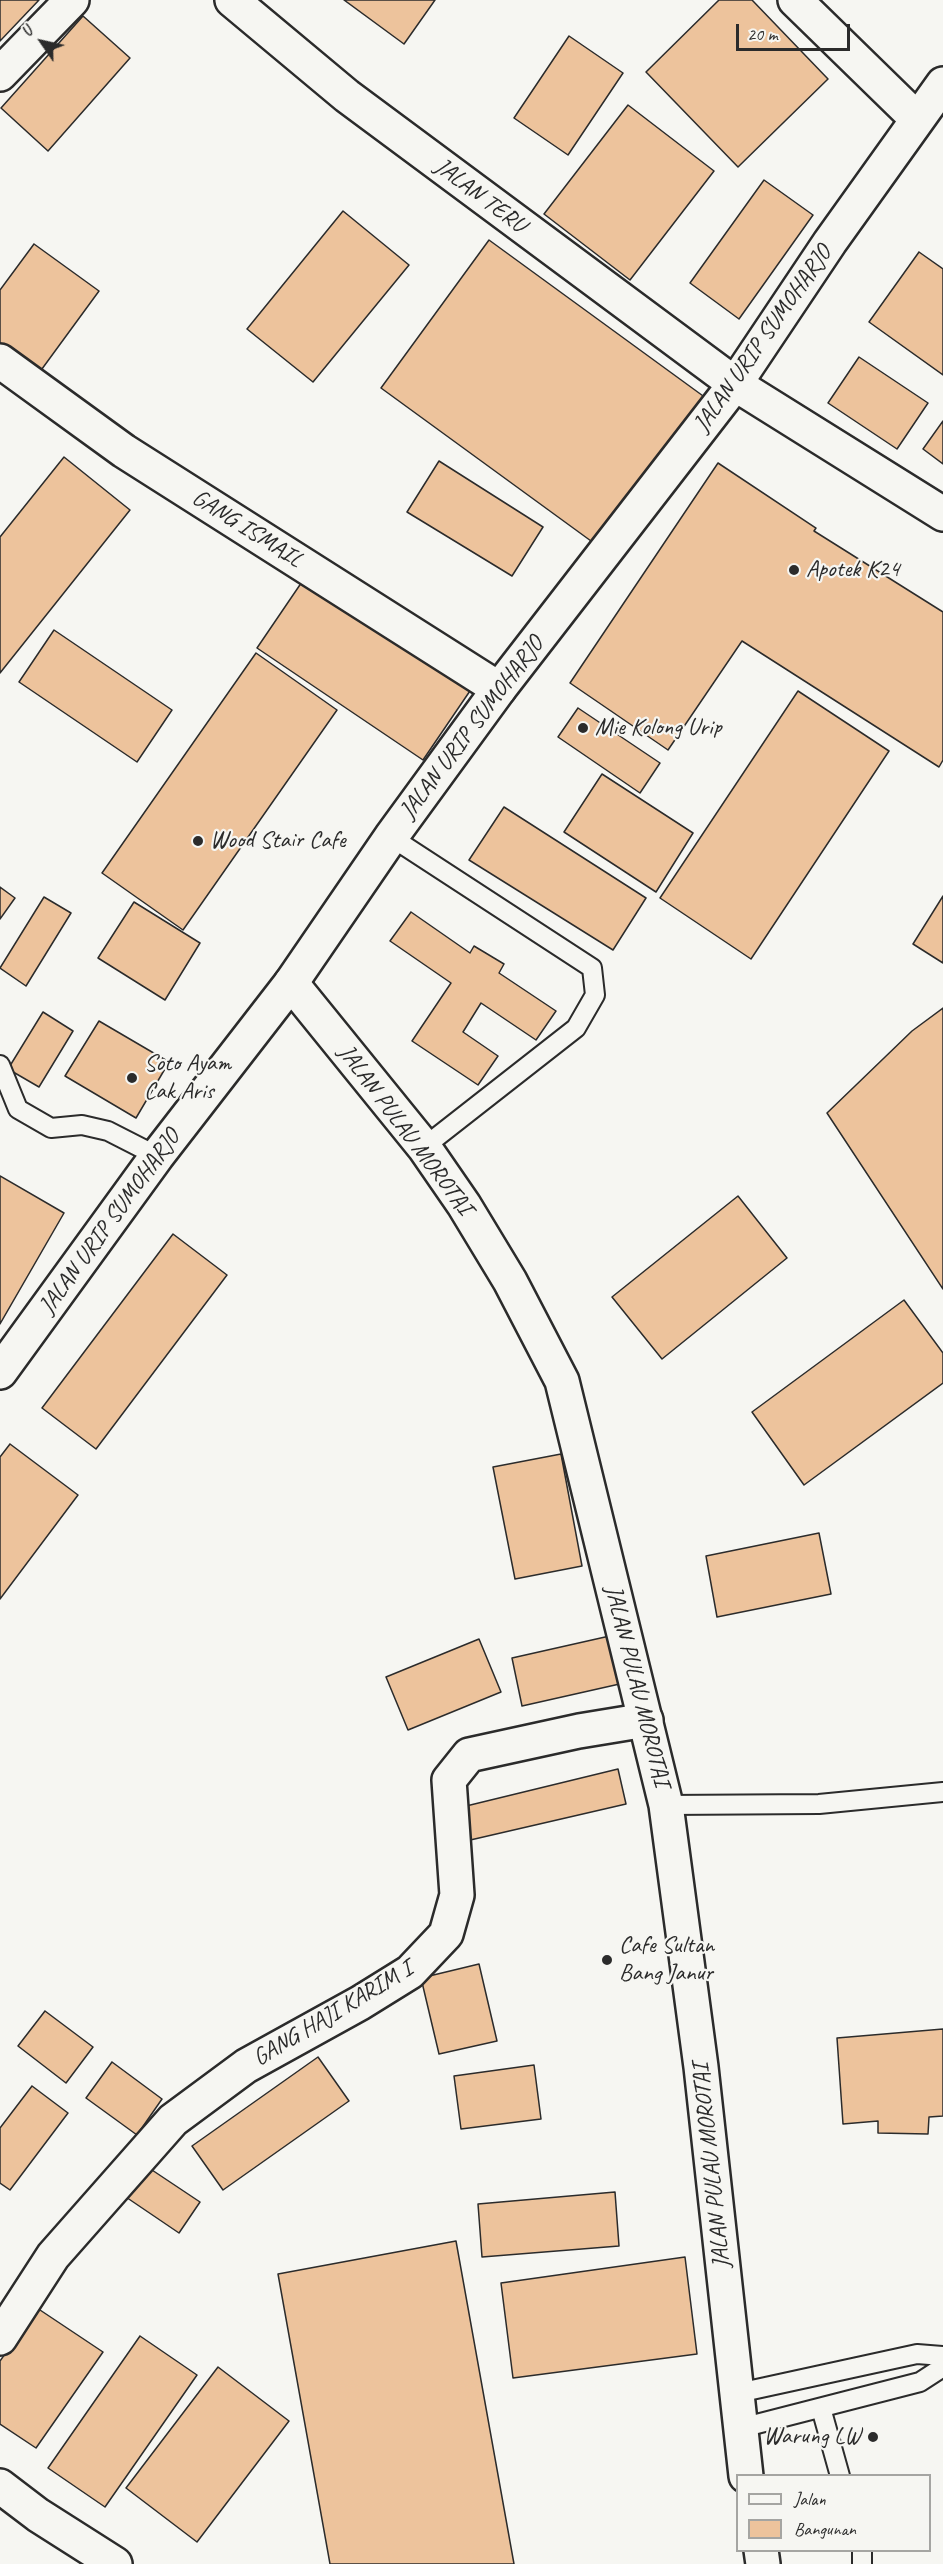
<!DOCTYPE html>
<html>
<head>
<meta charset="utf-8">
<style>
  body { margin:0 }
  #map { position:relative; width:943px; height:2564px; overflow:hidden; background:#f6f6f2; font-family:Caveat,sans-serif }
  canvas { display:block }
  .legend { position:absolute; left:736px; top:2474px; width:195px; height:78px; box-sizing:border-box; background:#f6f6f2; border:2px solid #a5a5a2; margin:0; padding:8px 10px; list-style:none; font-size:18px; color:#2b2b2b }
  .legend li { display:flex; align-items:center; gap:12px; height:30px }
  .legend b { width:30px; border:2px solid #a5a5a2 }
  .north { position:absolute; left:12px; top:12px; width:60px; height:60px; -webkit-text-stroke:4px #f6f6f2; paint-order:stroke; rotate:304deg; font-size:16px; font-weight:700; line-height:24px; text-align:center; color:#2b2b2b }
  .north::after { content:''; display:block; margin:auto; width:21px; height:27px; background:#2b2b2b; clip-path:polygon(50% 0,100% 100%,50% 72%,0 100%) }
  .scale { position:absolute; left:736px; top:24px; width:114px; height:27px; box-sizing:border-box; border:3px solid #2b2b2b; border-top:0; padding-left:8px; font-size:18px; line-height:21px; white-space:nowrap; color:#2b2b2b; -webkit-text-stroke:4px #f6f6f2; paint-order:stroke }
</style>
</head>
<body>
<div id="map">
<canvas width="943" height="2564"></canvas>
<ul class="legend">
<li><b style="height:8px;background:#f6f6f2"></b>Jalan</li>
<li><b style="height:16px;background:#edc39c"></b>Bangunan</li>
</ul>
<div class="north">U</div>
<div class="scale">20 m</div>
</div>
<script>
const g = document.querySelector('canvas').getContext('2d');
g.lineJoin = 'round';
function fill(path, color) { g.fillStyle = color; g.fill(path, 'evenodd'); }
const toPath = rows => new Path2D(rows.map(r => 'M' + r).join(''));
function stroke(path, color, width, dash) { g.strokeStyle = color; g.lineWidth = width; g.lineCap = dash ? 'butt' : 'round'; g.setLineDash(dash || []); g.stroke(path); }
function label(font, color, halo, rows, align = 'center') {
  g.font = font + ' Caveat,sans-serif'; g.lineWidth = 4.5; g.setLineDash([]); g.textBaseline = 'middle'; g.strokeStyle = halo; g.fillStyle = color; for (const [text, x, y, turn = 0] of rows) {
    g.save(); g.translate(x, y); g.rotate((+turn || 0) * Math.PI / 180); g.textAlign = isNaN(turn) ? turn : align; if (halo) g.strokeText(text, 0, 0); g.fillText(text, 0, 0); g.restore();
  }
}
const building = toPath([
  [0,0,39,0,0,41,0,0],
  [344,0,435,0,404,44,344,0],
  [719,0,752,0,828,79,738,167,646,72,719,0],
  [83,16,130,58,48,151,1,108,83,16],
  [569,36,623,73,568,155,514,118,569,36],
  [628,105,714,171,630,280,544,214,628,105],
  [764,180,813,215,739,319,690,283,764,180],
  [343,211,409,265,313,382,247,329,343,211],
  [489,240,710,401,602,549,381,388,489,240],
  [34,244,99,291,39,373,0,345,0,290,34,244],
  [919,252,943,269,943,375,869,322,919,252],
  [859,357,928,403,897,449,828,403,859,357],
  [943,421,943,464,923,449,943,421],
  [64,457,130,510,0,673,0,537,64,457],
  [439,461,543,527,512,576,407,512,439,461],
  [718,463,816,528,814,531,943,612,943,760,939,767,742,641,668,750,570,683,718,463],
  [308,573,474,685,423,760,257,648,308,573],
  [54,630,172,710,137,762,19,682,54,630],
  [256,653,337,710,183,930,102,873,256,653],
  [798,691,889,751,751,959,660,898,798,691],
  [578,708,660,763,640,793,558,737,578,708],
  [602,774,693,833,656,892,564,832,602,774],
  [504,807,646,898,613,950,469,860,504,807],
  [0,887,15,898,0,919,0,887],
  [943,896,943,963,913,944,943,896],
  [44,897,71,913,26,986,0,968,44,897],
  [134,902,200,943,165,1000,98,958,134,902],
  [411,912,470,953,474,946,504,964,499,973,556,1011,536,1040,481,1003,463,1032,498,1056,478,1085,412,1041,451,983,390,941,411,912],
  [943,1008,943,1289,827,1113,912,1031,943,1008],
  [43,1012,73,1031,39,1087,8,1069,43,1012],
  [99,1021,169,1062,136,1118,65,1076,99,1021],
  [0,1176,64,1213,0,1324,0,1176],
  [738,1196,787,1258,662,1359,612,1297,738,1196],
  [173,1234,227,1275,96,1449,42,1408,173,1234],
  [904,1300,943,1353,943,1383,804,1485,752,1412,904,1300],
  [10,1444,78,1495,0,1599,0,1457,10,1444],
  [561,1454,582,1566,515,1579,493,1467,561,1454],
  [819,1533,831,1594,717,1617,706,1556,819,1533],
  [614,1635,624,1683,522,1706,512,1658,614,1635],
  [479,1639,501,1692,408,1730,386,1677,479,1639],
  [618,1769,626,1804,466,1841,458,1808,618,1769],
  [479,1964,497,2041,439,2054,421,1978,479,1964],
  [45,2011,93,2047,66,2083,18,2046,45,2011],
  [943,2029,943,2116,929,2117,928,2134,878,2133,878,2121,843,2124,837,2038,943,2029],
  [318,2057,349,2101,223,2190,192,2146,318,2057],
  [112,2062,162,2099,137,2135,86,2098,112,2062],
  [534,2065,541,2119,461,2129,454,2076,534,2065],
  [32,2086,68,2113,10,2190,0,2183,0,2128,32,2086],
  [137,2160,200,2202,179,2233,117,2191,137,2160],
  [615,2192,619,2246,482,2257,478,2204,615,2192],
  [456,2241,514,2564,330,2564,278,2274,456,2241],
  [685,2257,697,2354,513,2378,501,2283,685,2257],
  [37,2308,103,2352,36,2448,0,2424,0,2361,37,2308],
  [140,2336,197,2375,105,2507,48,2468,140,2336],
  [218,2367,289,2421,197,2542,126,2488,218,2367]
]);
fill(building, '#edc39c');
stroke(building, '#2b2b2b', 1.5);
const service = toPath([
  [391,837,592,968,595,995,576,1028,424,1147],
  [0,1065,18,1109,51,1128,82,1125,108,1131,157,1156],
  [666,1805,819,1804,943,1792],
  [738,2393,917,2354,943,2356],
  [821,2408,840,2476],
  [741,2428,920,2382,943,2367],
  [862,2550,862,2564]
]);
const minor = toPath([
  [795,0,917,119],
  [0,74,72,0],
  [0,361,124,451,499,689],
  [0,2338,53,2256,173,2120,246,2066,360,2003,410,1972,446,1934,457,1895,449,1780,469,1755,579,1731,646,1720],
  [0,2486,38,2515,115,2564]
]);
const tertiary = toPath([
  [232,0,347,96,735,384,943,514],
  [291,983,424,1147,464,1205,510,1281,562,1381,666,1805,701,2067,746,2476],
  [761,2550,763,2564]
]);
const secondary = toPath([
  [0,1372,157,1156,291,983,391,837,499,689,735,384,830,242,943,84]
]);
stroke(service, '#2b2b2b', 22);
stroke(minor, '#2b2b2b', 38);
stroke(tertiary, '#2b2b2b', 38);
stroke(secondary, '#2b2b2b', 38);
stroke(service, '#f6f6f2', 18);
stroke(minor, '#f6f6f2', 33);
stroke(tertiary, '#f6f6f2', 33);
stroke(secondary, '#f6f6f2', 33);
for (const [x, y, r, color] of [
  [794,570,6,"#2b2b2b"],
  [583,728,6,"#2b2b2b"],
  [198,841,6,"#2b2b2b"],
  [132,1078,6,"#2b2b2b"],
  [607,1960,6,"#2b2b2b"],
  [873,2437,6,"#2b2b2b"]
]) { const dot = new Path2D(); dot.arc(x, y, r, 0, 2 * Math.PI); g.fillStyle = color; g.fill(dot); stroke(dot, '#f6f6f2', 2); }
label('24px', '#2b2b2b', '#f6f6f2', [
  ["JALAN TERU",480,196,37],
  ["JALAN URIP SUMOHARJO",763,339,-55],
  ["GANG ISMAIL",247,529,32],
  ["JALAN URIP SUMOHARJO",472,728,-53],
  ["JALAN PULAU MOROTAI",405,1130,53],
  ["JALAN URIP SUMOHARJO",110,1222,-54],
  ["JALAN PULAU MOROTAI",637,1686,76],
  ["GANG HAJI KARIM I",333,2014,-31],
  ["JALAN PULAU MOROTAI",712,2166,-96]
]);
label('24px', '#2b2b2b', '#f6f6f2', [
  ["Apotek K24",806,570],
  ["Mie Kolong Urip",595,728],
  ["Wood Stair Cafe",210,841],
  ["Soto Ayam",144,1064],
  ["Cak Aris",144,1092],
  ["Cafe Sultan",619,1946],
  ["Bang Janur",619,1974],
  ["Warung LW",861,2437,"right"]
], 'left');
</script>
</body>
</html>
